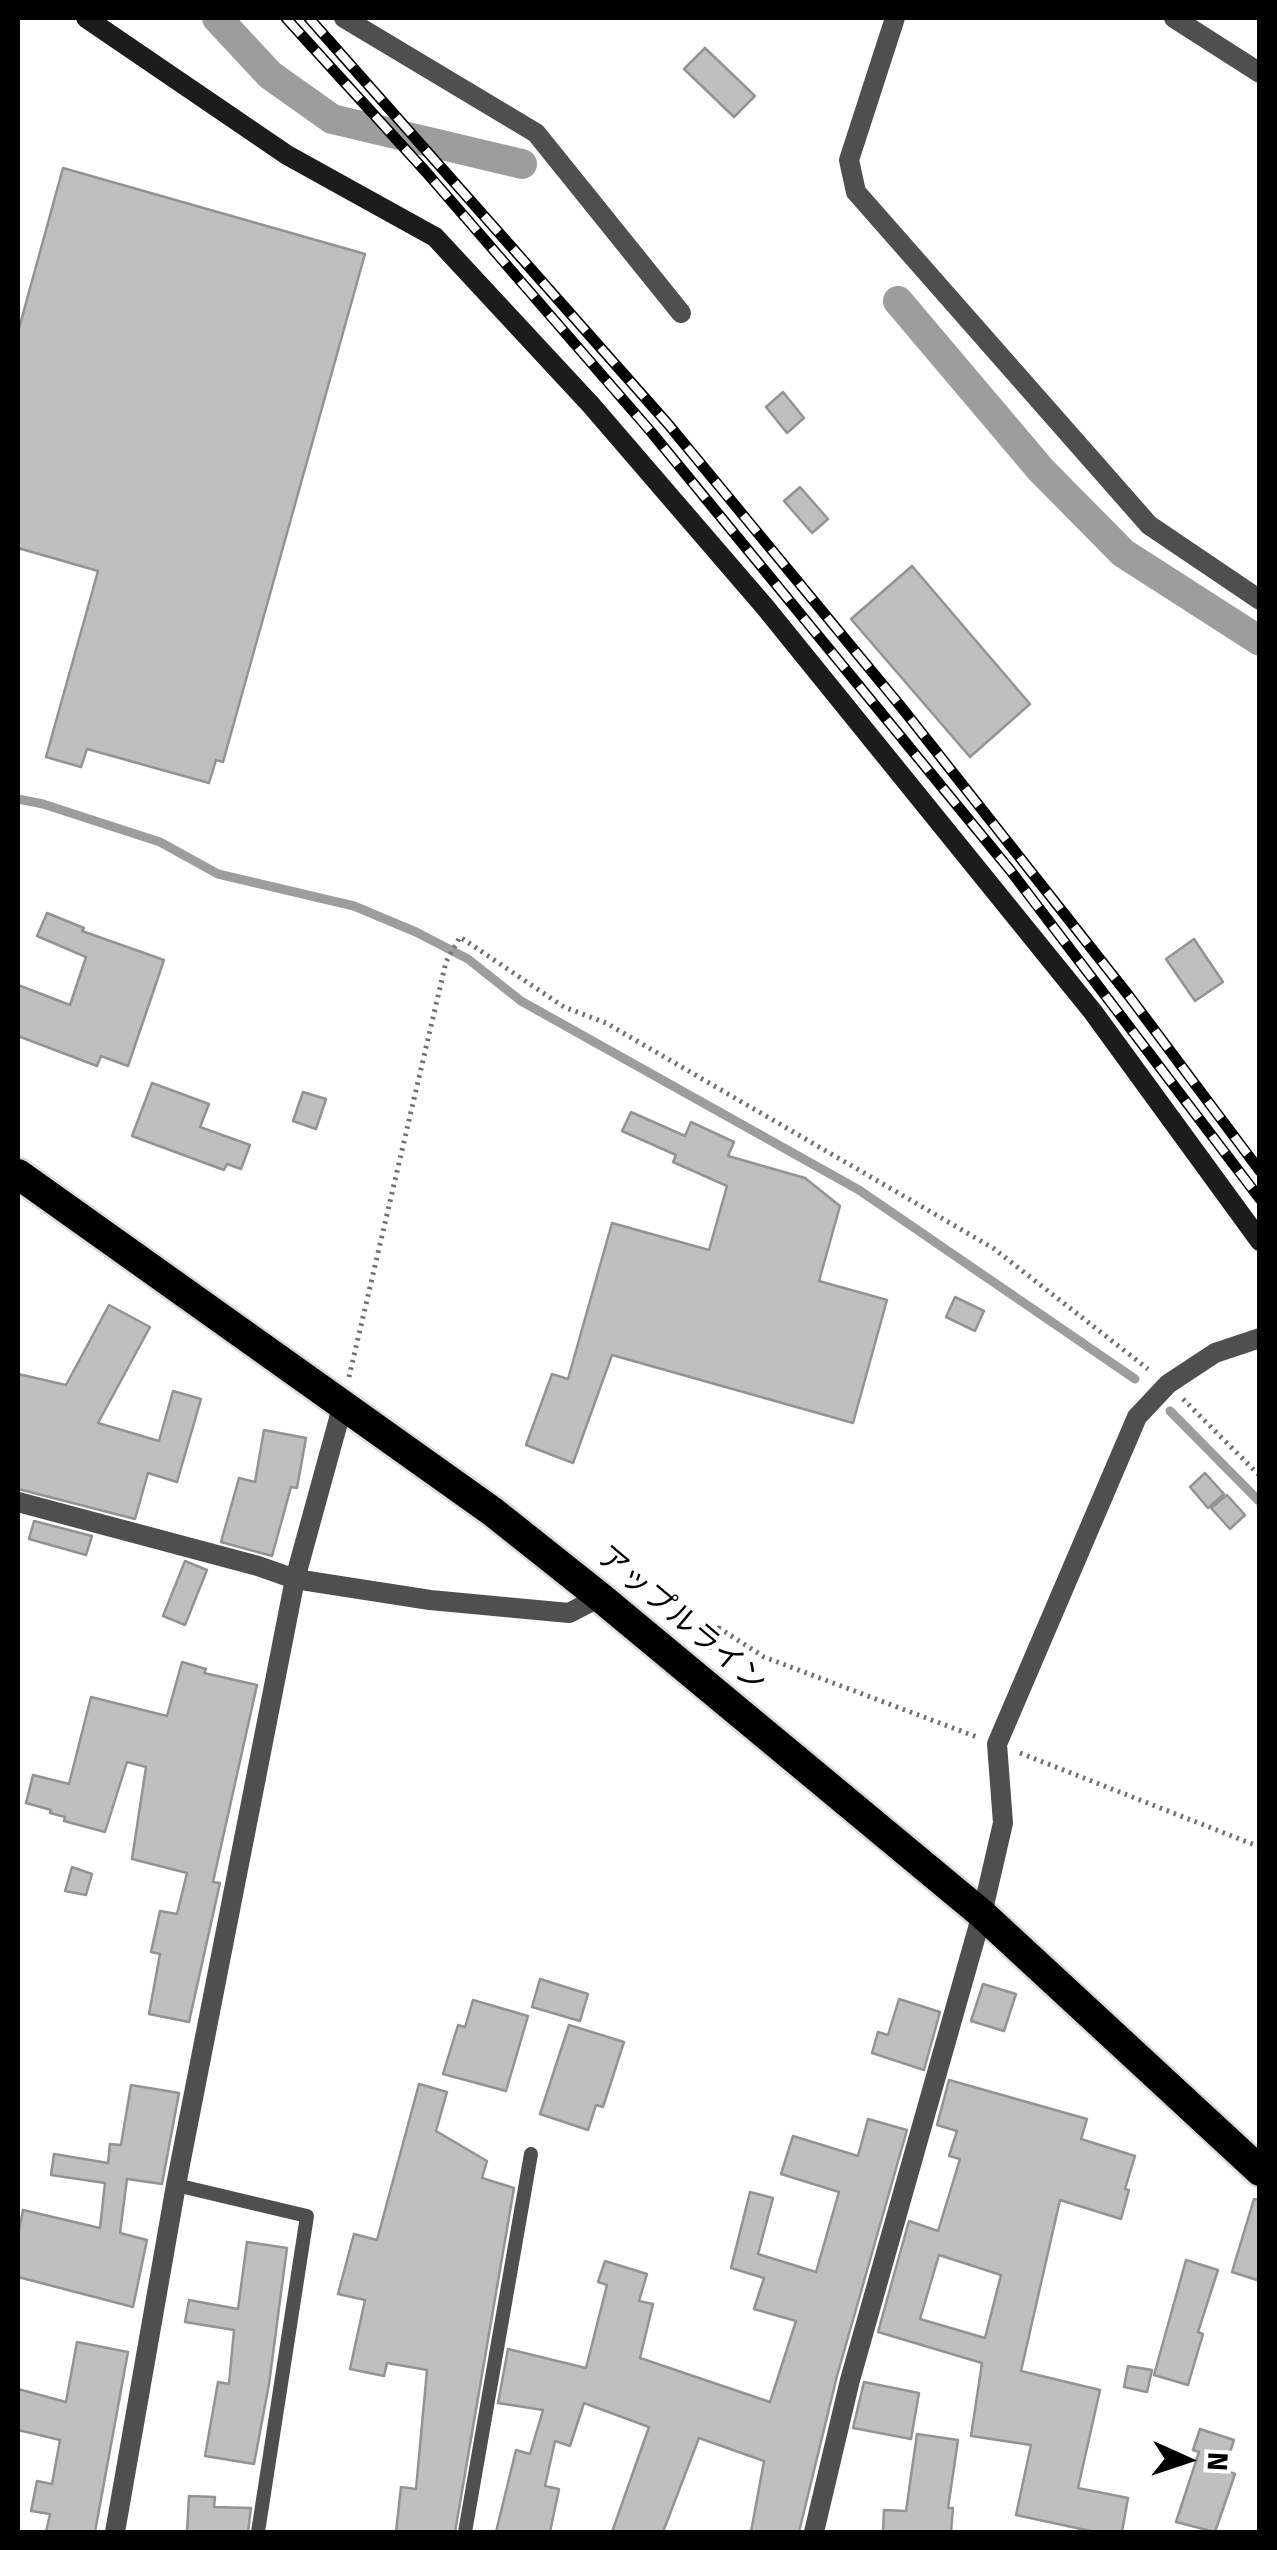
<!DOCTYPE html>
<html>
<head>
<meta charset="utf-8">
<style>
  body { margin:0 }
  #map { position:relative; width:1277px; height:2550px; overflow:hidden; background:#fff; font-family:"Fira Sans",sans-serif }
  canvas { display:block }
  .frame { position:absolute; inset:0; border:20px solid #000; pointer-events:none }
  .north { position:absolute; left:1137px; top:2410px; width:100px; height:100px; -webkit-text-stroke:8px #fff; paint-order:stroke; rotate:93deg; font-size:28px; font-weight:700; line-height:40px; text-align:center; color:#000 }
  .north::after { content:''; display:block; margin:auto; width:35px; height:45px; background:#000; clip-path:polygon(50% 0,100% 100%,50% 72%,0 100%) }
</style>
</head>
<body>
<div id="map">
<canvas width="1277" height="2550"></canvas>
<div class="frame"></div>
<div class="north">N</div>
</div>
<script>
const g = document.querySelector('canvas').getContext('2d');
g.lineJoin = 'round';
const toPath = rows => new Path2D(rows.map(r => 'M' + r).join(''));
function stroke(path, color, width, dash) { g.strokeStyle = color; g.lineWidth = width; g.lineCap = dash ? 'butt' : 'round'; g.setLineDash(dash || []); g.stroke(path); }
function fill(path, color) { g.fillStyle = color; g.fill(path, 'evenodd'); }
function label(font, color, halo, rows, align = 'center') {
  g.font = font + ' "Fira Sans","Noto Sans JP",sans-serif'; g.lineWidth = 8; g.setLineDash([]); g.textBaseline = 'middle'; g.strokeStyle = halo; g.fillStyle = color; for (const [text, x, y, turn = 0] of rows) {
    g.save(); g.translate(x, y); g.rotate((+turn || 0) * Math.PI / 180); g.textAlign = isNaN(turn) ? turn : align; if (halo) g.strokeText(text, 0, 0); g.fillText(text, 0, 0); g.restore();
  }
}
stroke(toPath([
  [18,799,43,804,160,842,218,874,354,906,416,932,468,959,521,1001,859,1190,1135,1379],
  [1170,1411,1260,1502]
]), '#9d9d9d', 9);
stroke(toPath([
  [217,18,270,75,332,119,522,164],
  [898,301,1041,470,1123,553,1260,641]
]), '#9d9d9d', 30);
const building = toPath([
  [705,48,755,96,734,117,684,69,705,48],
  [63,168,365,254,223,762,216,760,209,783,87,749,81,767,46,757,98,571,18,548,18,332,63,168],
  [783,392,804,418,787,433,766,407,783,392],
  [800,487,828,519,812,533,784,501,800,487],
  [912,566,1030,704,970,757,851,619,912,566],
  [47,913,84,928,82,931,164,960,128,1066,101,1056,97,1066,18,1036,18,985,70,1005,86,957,37,936,47,913],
  [1194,939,1223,982,1195,1001,1166,959,1194,939],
  [152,1083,209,1104,200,1127,250,1145,241,1169,227,1164,224,1170,132,1136,152,1083],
  [303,1092,326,1099,316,1129,293,1121,303,1092],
  [631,1112,685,1136,691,1122,734,1142,728,1156,805,1178,840,1206,819,1281,887,1300,853,1423,612,1355,573,1463,526,1445,552,1374,568,1379,612,1223,709,1250,727,1186,673,1162,676,1155,622,1131,631,1112],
  [955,1297,984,1311,975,1331,946,1317,955,1297],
  [109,1305,150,1327,98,1423,159,1441,173,1391,201,1399,177,1482,148,1473,135,1519,18,1489,18,1374,66,1385,109,1305],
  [264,1430,306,1438,297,1488,291,1487,272,1556,221,1542,239,1478,255,1482,264,1430],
  [1205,1473,1224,1494,1208,1508,1190,1487,1205,1473],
  [1227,1495,1245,1515,1230,1529,1211,1508,1227,1495],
  [34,1521,92,1536,86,1555,29,1539,34,1521],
  [185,1561,207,1570,185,1625,163,1616,185,1561],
  [182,1662,206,1669,204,1673,257,1685,213,1882,220,1883,189,2022,149,2014,160,1954,151,1952,160,1911,177,1914,187,1873,132,1859,146,1767,127,1762,105,1832,64,1821,65,1817,50,1813,51,1810,26,1803,33,1775,69,1784,91,1697,167,1716,182,1662],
  [72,1867,92,1874,86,1895,65,1891,72,1867],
  [540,1979,588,1994,580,2021,532,2007,540,1979],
  [983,1984,1016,1994,1004,2031,971,2021,983,1984],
  [899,1999,940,2012,924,2070,872,2053,878,2032,888,2035,899,1999],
  [473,2000,528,2016,506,2091,443,2074,458,2025,465,2027,473,2000],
  [569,2025,624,2042,603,2107,596,2105,588,2130,540,2114,569,2025],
  [949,2080,1087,2119,1081,2139,1135,2156,1125,2189,1129,2190,1121,2219,1060,2200,1021,2371,1100,2390,1078,2488,1128,2498,1122,2532,1095,2532,1016,2515,1031,2445,971,2436,982,2363,878,2332,909,2221,938,2231,960,2159,949,2156,957,2131,937,2125,949,2080],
  [939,2255,1001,2275,985,2338,920,2319,939,2255],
  [419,2084,447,2092,436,2131,487,2161,482,2178,514,2188,455,2532,396,2532,401,2487,416,2489,427,2370,387,2363,384,2376,350,2369,365,2300,338,2294,354,2234,377,2240,419,2084],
  [131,2085,179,2093,162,2184,127,2179,120,2233,147,2240,133,2307,18,2277,18,2235,23,2210,100,2228,105,2183,51,2175,54,2154,108,2163,110,2144,121,2145,131,2085],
  [868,2119,907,2130,837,2376,799,2532,751,2532,764,2461,699,2438,663,2532,612,2532,649,2427,584,2403,570,2446,555,2441,545,2486,559,2489,550,2532,496,2532,516,2450,530,2454,543,2410,498,2403,508,2349,586,2368,607,2285,598,2282,605,2261,647,2274,639,2301,653,2304,640,2358,770,2402,796,2321,754,2309,764,2278,731,2268,750,2192,773,2198,758,2254,816,2272,839,2192,781,2174,793,2136,858,2156,868,2119],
  [1254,2199,1260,2200,1260,2281,1232,2272,1254,2199],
  [247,2242,287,2248,269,2384,254,2464,205,2456,218,2382,229,2384,234,2330,185,2322,189,2300,238,2309,247,2242],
  [1186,2260,1218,2270,1198,2332,1203,2334,1188,2385,1154,2375,1186,2260],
  [77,2342,128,2352,95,2532,46,2532,50,2514,31,2511,37,2481,52,2484,60,2440,18,2430,18,2389,66,2402,77,2342],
  [1128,2366,1152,2370,1147,2392,1124,2387,1128,2366],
  [864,2382,919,2393,911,2439,853,2428,864,2382],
  [1200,2429,1234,2440,1224,2470,1235,2474,1215,2532,1176,2522,1199,2452,1193,2450,1200,2429],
  [917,2434,958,2440,948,2508,953,2508,951,2532,883,2532,884,2510,906,2511,917,2434],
  [189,2496,215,2497,214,2507,251,2508,248,2532,187,2532,189,2496]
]);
fill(building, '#bfbfbf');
stroke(building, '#939393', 2.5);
const highway = toPath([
  [18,1174,493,1512,600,1597,982,1914,1260,2171]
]);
stroke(highway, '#dbdbdb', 35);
stroke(toPath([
  [349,1377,446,962,460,937,564,1007,606,1023,993,1248,1148,1369],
  [1183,1399,1260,1476],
  [709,1649,719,1628,764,1657,977,1737],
  [1020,1753,1260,1847]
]), '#717171', 5, [2.5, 5]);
stroke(toPath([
  [176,2185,307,2216,258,2532],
  [465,2532,531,2154]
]), '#4f4f4f', 14);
stroke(toPath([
  [344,18,536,133,681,313],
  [895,18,849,160,856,192,1149,525,1260,600],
  [1174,18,1260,73],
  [18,1502,258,1566,295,1579,430,1600,569,1613,600,1597],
  [115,2532,176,2185,295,1579,343,1404],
  [814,2532,850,2380,982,1914,1003,1823,997,1744,1137,1417,1168,1384,1215,1353,1260,1338]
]), '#4f4f4f', 20);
stroke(toPath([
  [86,18,287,155,435,237,591,405,765,607,1093,1012,1260,1241]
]), '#1c1c1c', 20);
stroke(highway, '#000', 30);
const rail = toPath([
  [286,18,426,172,652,433,1010,870,1260,1199],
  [309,18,668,424,902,708,1129,996,1260,1171]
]);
stroke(rail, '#000', 11);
stroke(rail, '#fff', 8, [22]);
label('30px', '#000', '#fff', [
  ["アップルライン",681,1620,40]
]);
</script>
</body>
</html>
